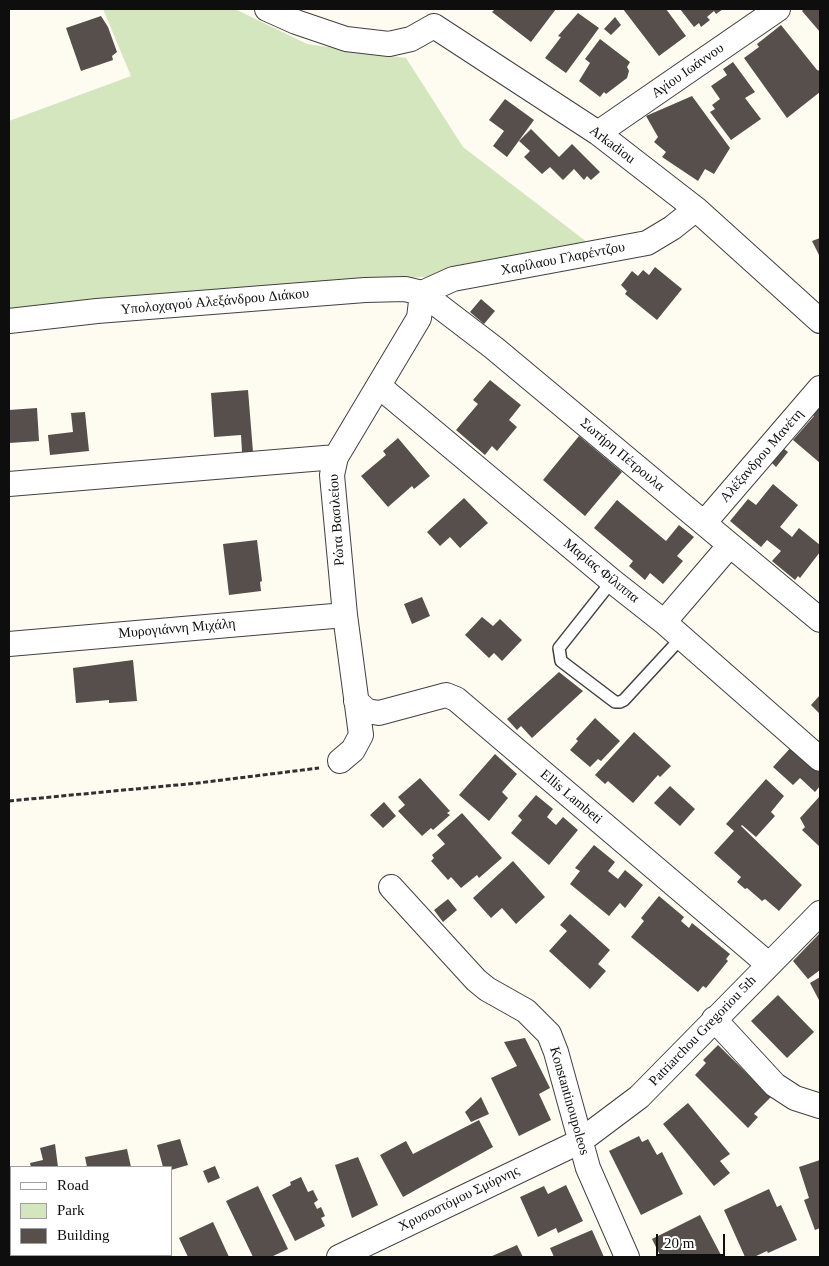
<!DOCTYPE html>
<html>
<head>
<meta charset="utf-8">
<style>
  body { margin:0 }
  #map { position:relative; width:829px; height:1266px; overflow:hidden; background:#fefbf1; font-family:"Times New Roman",serif }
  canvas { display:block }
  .frame { position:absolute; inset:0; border:10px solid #0e0e0e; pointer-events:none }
  .legend { position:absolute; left:10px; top:1166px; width:162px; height:90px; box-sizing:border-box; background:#fff; border:1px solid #9f9f9f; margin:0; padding:6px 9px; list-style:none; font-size:15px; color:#0e0e0e }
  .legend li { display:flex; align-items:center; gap:10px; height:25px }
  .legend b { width:25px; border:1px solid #9f9f9f }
  .scale { position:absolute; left:656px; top:1234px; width:69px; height:22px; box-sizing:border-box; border:2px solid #0e0e0e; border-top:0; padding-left:6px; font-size:15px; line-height:18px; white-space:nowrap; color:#0e0e0e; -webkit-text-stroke:4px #fff; paint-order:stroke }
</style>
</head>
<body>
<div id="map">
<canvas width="829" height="1266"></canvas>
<div class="frame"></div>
<ul class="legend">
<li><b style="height:6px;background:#fff"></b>Road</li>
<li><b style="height:14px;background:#d3e6bd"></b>Park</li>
<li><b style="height:14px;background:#564f4b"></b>Building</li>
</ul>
<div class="scale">20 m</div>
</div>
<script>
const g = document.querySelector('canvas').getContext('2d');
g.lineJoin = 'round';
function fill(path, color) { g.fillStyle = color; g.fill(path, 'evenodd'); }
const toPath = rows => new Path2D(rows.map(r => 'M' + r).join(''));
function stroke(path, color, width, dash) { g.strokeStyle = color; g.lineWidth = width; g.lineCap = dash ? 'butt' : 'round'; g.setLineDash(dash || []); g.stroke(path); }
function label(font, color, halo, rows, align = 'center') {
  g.font = font + ' "Times New Roman",serif'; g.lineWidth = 5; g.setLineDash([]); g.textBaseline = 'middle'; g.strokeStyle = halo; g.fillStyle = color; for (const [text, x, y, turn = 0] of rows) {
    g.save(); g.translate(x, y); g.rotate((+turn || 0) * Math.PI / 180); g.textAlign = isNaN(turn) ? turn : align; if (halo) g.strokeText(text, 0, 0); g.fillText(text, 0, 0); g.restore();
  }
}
fill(toPath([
  [103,9,235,9,307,44,406,58,463,147,596,249,448,275,9,310,9,121,131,76]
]), '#d3e6bd');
fill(toPath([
  [495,9,556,9,531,42,492,12],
  [623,9,666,9,686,36,659,56],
  [680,9,723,9,716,14,714,11,707,17,710,20,701,27,699,23,694,27],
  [804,9,820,9,820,32,802,11],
  [578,13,599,28,566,73,545,58,561,37,558,36],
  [101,16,108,27,117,52,112,56,113,60,81,71,66,28],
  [615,17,621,25,611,35,604,29],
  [781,25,817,70,820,71,820,92,787,118,744,58,759,47,757,44],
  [600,39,630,62,627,67,629,71,627,78,606,94,604,92,600,97,579,81,590,63,585,59],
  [733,62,755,92,745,98,761,119,731,140,710,112,715,109,712,105,720,99,711,86,727,75,723,69],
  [692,96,730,148,714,174,705,169,698,181,662,157,666,152,654,142,658,137,646,116],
  [505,99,534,120,507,157,493,146,504,131,489,120],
  [531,129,559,157,572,144,600,172,591,180,587,176,584,180,574,169,563,180,550,167,542,174,524,157,530,151,519,141],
  [820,238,820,257,812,241],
  [655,267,682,289,657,320,625,294,627,291,621,285,632,271,638,276,643,270,649,275],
  [481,299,495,311,484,324,470,312],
  [490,380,521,405,509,420,517,427,497,451,492,446,485,455,456,430,478,404,473,400],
  [248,390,253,452,242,452,241,435,214,437,211,393],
  [820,402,820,463,793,440,814,416,811,413],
  [37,408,39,441,9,443,9,410],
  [85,412,89,451,50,455,48,435,73,432,71,413],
  [579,436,622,472,585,516,543,480],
  [398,438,430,476,414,489,412,486,388,507,361,476,386,455,383,451],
  [779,445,788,452,776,467,768,459],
  [773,484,798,505,780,527,792,537,799,528,820,545,820,552,800,578,798,576,795,580,772,561,781,551,767,540,761,547,730,521,748,499,756,505],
  [464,498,488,523,460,548,450,537,440,546,427,532],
  [617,500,666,541,679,525,694,537,677,556,683,561,663,584,650,573,645,580,629,566,633,561,594,528],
  [257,540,262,581,260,582,261,591,229,595,223,544],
  [422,597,430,616,412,624,404,604],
  [482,617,493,626,500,619,522,640,502,661,494,653,489,658,465,635],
  [133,660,137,701,109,703,109,700,76,703,73,668],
  [559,672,583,691,532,738,521,726,517,730,507,719],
  [820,695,820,714,811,705],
  [595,718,620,741,601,761,598,759,590,767,570,750,578,741,576,739],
  [634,732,671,766,660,777,658,775,633,803,608,781,605,784,595,775],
  [794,744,820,767,820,786,815,792,800,778,793,785,773,767],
  [495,754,517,774,502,792,508,798,489,821,459,795],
  [420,778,450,811,447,813,450,815,433,830,431,828,422,836,398,811,405,805,398,797],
  [766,779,784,796,771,812,775,816,756,837,742,825,741,826,802,885,779,911,765,899,762,901,747,888,745,889,737,882,741,877,714,853,734,831,726,824],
  [670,786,695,809,680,826,654,803],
  [536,795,553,809,547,817,556,825,563,817,578,830,549,865,511,833,522,820,518,816],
  [820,796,820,847,802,830,805,827,800,818],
  [384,802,396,816,383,828,370,815],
  [462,813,502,858,479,878,477,875,461,888,451,877,448,880,431,861,434,858,432,855,445,844,437,835],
  [594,845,615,862,608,871,618,879,625,870,643,885,625,908,620,903,609,916,570,884,580,871,575,868],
  [513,861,545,897,516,924,502,908,491,918,473,898],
  [659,896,684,917,681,921,689,928,692,923,730,954,726,959,728,961,706,988,703,986,698,992,631,937,644,921,641,918],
  [448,899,457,910,443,922,434,910],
  [570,914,610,950,598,964,606,971,590,989,549,951,567,931,560,925],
  [820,933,820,970,808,979,793,961],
  [820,977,820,1002,810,983],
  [778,995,814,1032,787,1058,751,1021],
  [525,1038,550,1088,539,1094,551,1120,519,1136,491,1078,517,1066,504,1042],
  [718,1045,771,1097,754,1114,758,1117,748,1128,695,1075,706,1063,703,1060],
  [481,1097,489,1114,471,1122,465,1112],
  [688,1103,730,1154,720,1161,730,1173,714,1186,663,1124],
  [479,1120,493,1147,403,1197,380,1155,406,1141,413,1154],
  [639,1136,642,1142,648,1139,657,1155,662,1152,683,1194,641,1215,609,1151],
  [180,1139,188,1165,171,1170,171,1167,163,1167,157,1145],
  [55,1144,58,1167,31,1167,30,1163,43,1160,40,1148],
  [127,1149,131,1167,87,1167,85,1157],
  [358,1157,378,1205,352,1218,335,1165],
  [820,1160,820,1228,815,1230,804,1200,809,1198,799,1167],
  [215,1166,220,1178,208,1183,203,1171],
  [301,1177,308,1192,313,1190,318,1200,314,1203,317,1209,321,1207,325,1216,321,1218,325,1226,295,1241,272,1195,291,1185,290,1182],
  [566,1185,583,1221,558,1233,556,1228,538,1237,520,1197,544,1186,548,1194],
  [258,1186,288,1249,271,1257,253,1257,226,1201],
  [769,1189,777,1207,781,1205,797,1240,768,1253,767,1251,754,1257,745,1257,724,1210],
  [700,1215,722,1257,661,1257,652,1239],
  [213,1222,229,1257,188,1257,179,1238],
  [592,1230,604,1257,554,1257,550,1248],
  [517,1245,523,1257,490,1257]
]), '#564f4b');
const service = toPath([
  [612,581,559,648,561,661,615,702,620,702,624,700,682,637]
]);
const minor = toPath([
  [267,9,296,22,346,39,389,44,411,39,434,26],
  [434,26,598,133,696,209,820,321],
  [598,133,778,9],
  [422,293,453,279,647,243,672,228,696,209],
  [9,321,97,311,365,290,405,289,422,293,494,348,820,620],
  [380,387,612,581,664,622,820,759],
  [9,484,336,457],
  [704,523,820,388],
  [664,622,730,545],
  [9,644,345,615],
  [356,701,367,711,379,713,446,695,456,699,768,964],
  [340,761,353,750,361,735,345,615,332,475,336,457,419,318,422,293],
  [391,887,476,980,487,989,526,1011,549,1034,556,1052,588,1168,627,1257],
  [714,1019,775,1085,795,1098,820,1106],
  [339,1257,579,1142,639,1097,820,913]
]);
stroke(service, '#414141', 14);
stroke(minor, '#414141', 26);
stroke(toPath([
  [9,801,198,783,319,768]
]), '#303030', 3, [5, 2.5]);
stroke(service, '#fff', 11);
stroke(minor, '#fff', 24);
label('14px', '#0e0e0e', '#fff', [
  ["Αγίου Ιωάννου",688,71,-35],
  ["Arkadiou",612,145,37],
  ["Χαρίλαου Γλαρέντζου",563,259,-11],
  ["Υπολοχαγού Αλεξάνδρου Διάκου",215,302,-5],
  ["Σωτήρη Πέτρουλα",622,455,40],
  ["Αλέξανδρου Μανέτη",762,456,-49],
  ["Ρώτα Βασιλείου",337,520,-94],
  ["Μαρίας Φίλιππα",601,571,39],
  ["Μυρογιάννη Μιχάλη",177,629,-5],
  ["Ellis Lambeti",571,797,40],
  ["Patriarchou Gregoriou 5th",703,1031,-46],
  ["Konstantinoupoleos",569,1101,74],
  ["Χρυσοστόμου Σμύρνης",459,1199,-26]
]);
</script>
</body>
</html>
